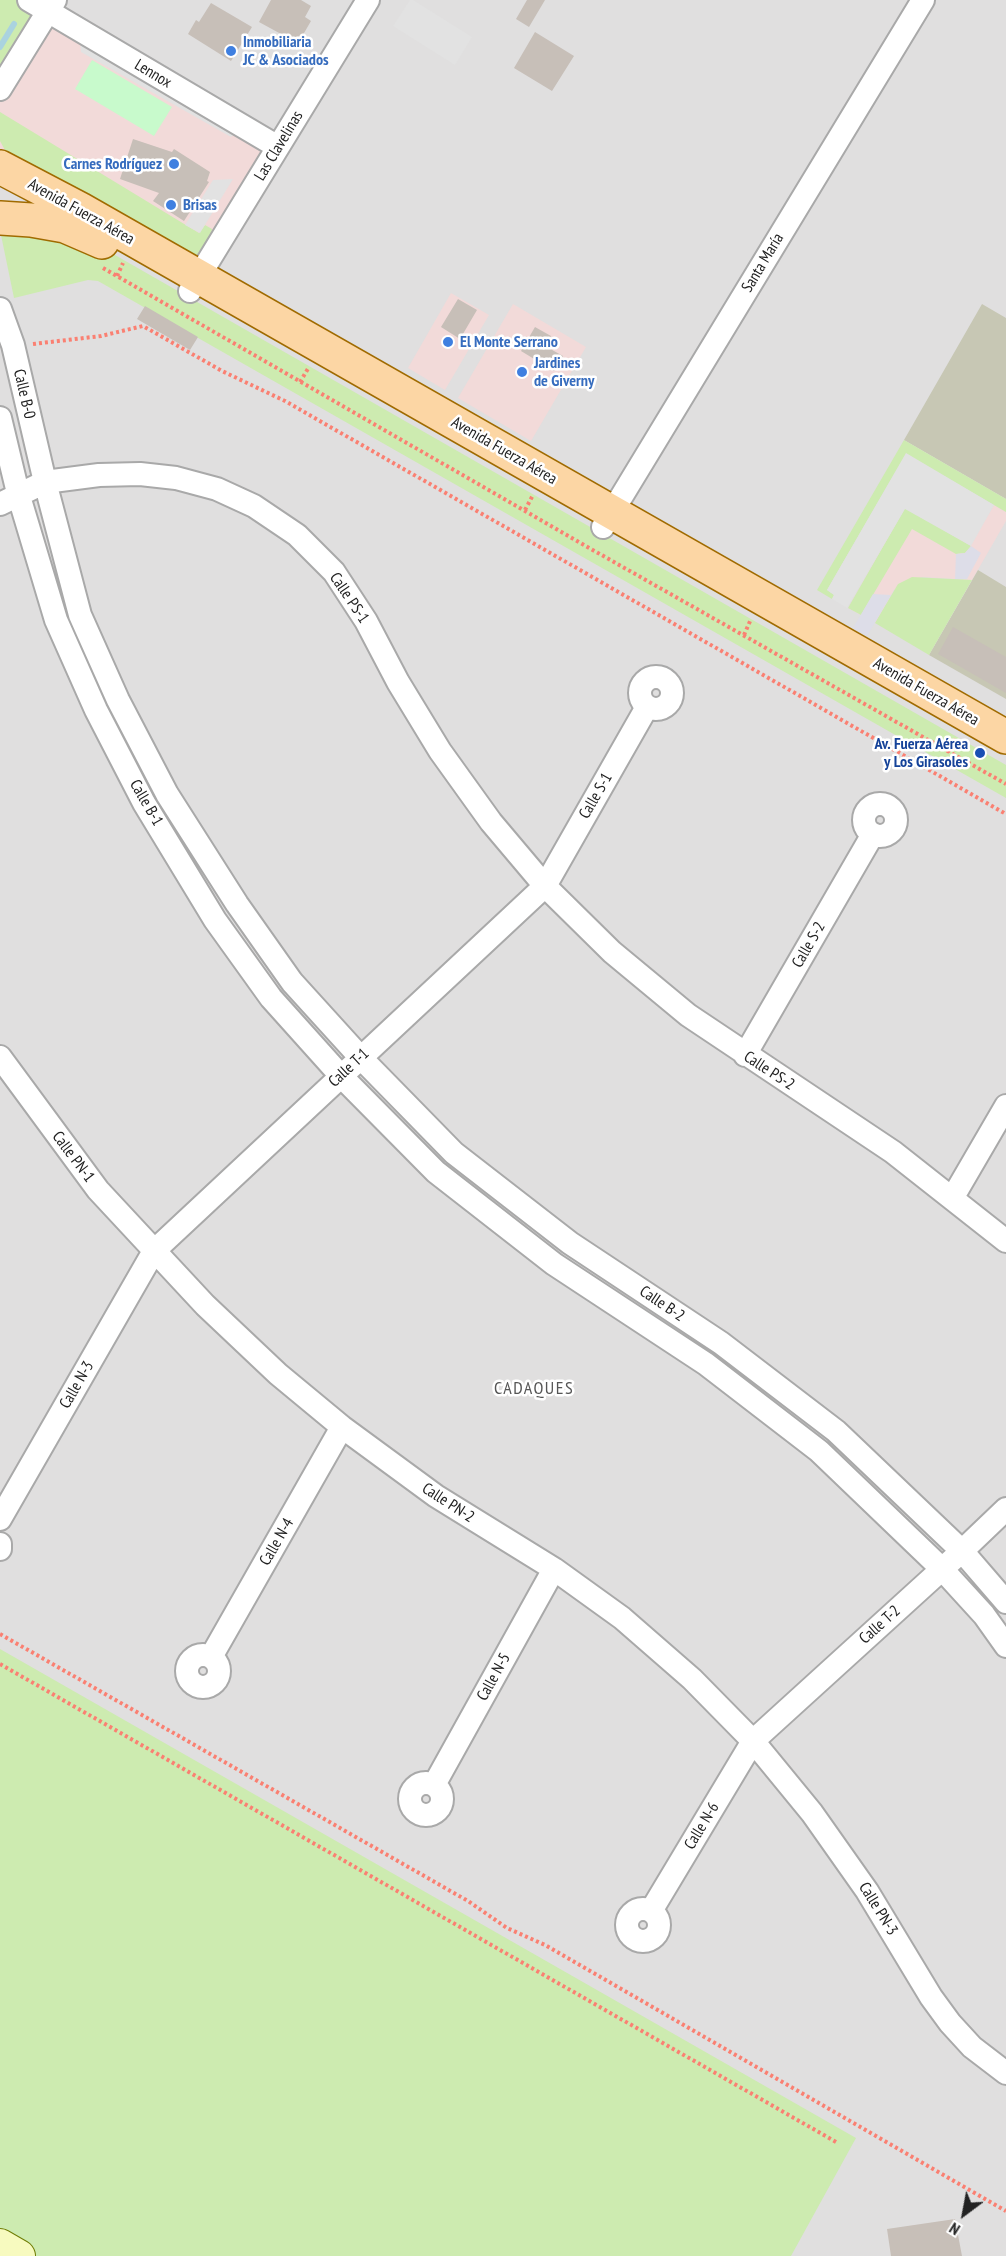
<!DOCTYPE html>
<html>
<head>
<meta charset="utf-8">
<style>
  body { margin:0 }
  #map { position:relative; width:1006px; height:2256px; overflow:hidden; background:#f2efe9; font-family:"PT Sans Narrow",sans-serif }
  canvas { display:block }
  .north { position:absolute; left:934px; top:2184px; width:60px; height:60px; -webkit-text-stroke:4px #fff; paint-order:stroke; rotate:212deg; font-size:16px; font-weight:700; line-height:24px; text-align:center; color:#222 }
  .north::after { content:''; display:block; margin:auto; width:21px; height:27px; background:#222; clip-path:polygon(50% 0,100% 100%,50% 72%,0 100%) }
</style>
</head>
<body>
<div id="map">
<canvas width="1006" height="2256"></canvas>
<div class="north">N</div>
</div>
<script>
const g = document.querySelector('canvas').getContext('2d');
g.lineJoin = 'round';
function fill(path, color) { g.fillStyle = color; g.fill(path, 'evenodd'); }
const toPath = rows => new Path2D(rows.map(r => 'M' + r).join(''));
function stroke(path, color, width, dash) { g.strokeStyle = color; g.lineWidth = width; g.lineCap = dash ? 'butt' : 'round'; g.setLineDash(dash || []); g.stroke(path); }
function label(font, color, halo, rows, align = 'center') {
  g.font = font + ' "PT Sans Narrow",sans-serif'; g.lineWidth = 5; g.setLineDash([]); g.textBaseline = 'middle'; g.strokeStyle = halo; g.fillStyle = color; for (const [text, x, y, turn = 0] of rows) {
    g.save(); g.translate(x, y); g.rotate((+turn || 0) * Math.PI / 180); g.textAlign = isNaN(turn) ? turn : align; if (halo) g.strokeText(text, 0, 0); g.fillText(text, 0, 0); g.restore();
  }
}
fill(toPath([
  [0,0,1006,0,1006,2256,0,2256]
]), '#e0dfdf');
fill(toPath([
  [48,12,278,147,199,277,0,167,0,89],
  [451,293,489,315,445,390,408,368],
  [513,304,586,347,531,441,458,398],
  [994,505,1006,512,1006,521,972,580,922,577,894,590,875,623,848,608,905,508,970,546]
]), '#f2dad9');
fill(toPath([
  [982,304,1006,318,1006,499,904,440],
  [978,570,1006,587,1006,699,929,655]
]), '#c7c7b4');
fill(toPath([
  [0,0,55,0,0,89],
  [0,112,199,233,205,225,212,229,211,236,202,250,195,257,22,164,6,152,0,141],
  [5,228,101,247,1006,765,1006,798,98,281,88,280,14,298,1,235],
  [904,440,1006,499,1006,512,906,454,827,590,834,595,832,599,817,590],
  [905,508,971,546,965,553,956,554,912,529,861,615,848,608],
  [912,577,972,580,929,655,875,623,898,584],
  [0,1649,856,2138,791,2256,19,2256,0,2245]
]), '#cdebb0');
fill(toPath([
  [92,60,172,107,154,136,75,89]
]), '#c8facc');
fill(toPath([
  [410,0,413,0,472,37,455,65,393,26],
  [80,40,239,130,231,137,81,52],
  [233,179,200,233,185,225,213,180],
  [906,453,994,505,971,546,905,509,847,608,832,599,834,595,827,590]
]), '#e2e2e2');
fill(toPath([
  [971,546,981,553,967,579,955,579,956,554,965,553],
  [873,594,891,595,867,636,853,628]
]), '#dddde8');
stroke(toPath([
  [0,47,14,24]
]), '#aad3df', 6);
fill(toPath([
  [271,0,301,0,311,6,305,17,311,21,300,40,293,37,292,40,259,22],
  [527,0,545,0,529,27,516,19],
  [211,3,252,27,231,61,188,34,196,20,199,22],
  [535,32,574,56,552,91,514,68],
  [133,139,172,152,174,149,210,172,207,181,209,182,184,221,153,201,159,193,120,179],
  [458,299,477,310,460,339,441,327],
  [145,306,198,337,190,350,137,319],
  [535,327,551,336,545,346,563,356,554,371,521,351],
  [953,627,1006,657,1006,693,938,654],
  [955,2219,962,2256,891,2256,887,2229]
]), '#c7bfb8');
const minor = toPath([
  [29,0,278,147],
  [0,89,55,0],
  [190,291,368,0],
  [0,309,13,345,45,482,80,615,118,700,167,794,237,904,292,982,361,1058,454,1153,570,1243,721,1343,836,1431,962,1551,1006,1602],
  [0,418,18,493,56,620,96,710,144,803,215,920,271,998,341,1076,436,1172,554,1264,706,1364,819,1451,942,1569,984,1615,1006,1646],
  [0,504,45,482,99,475,140,474,176,478,217,489,254,506,297,535,334,572,366,621,398,682,440,751,491,822,545,886,612,952,688,1015,893,1152,1006,1241],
  [603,527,923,0],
  '640 693a16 16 0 1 1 32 0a16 16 0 1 1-32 0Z',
  '864 820a16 16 0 1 1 32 0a16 16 0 1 1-32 0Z',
  [745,1055,873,834],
  [0,1057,98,1190,205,1305,278,1374,342,1427,436,1496,554,1569,622,1618,692,1679,753,1741,812,1813,867,1891,931,1997,950,2023,972,2047,1006,2073],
  [953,1197,1006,1106],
  [0,1519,154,1251,545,886,647,707],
  [0,1544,0,1549],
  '187 1671a16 16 0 1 1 32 0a16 16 0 1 1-32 0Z',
  [211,1657,342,1427],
  '410 1799a16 16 0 1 1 32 0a16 16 0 1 1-32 0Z',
  [434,1785,554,1569],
  '627 1925a16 16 0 1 1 32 0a16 16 0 1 1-32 0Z',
  [651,1911,753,1741,962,1551,1006,1509]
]);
const secondary = toPath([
  [0,2245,19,2256]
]);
const primary = toPath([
  [0,167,80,209,1006,737],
  [0,218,31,220,65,226,102,242]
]);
stroke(minor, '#a9a9a9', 26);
stroke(secondary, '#707d05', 34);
stroke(primary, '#a06b00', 36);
stroke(toPath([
  [103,268,591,549,1006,784],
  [117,276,123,263],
  [33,344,101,336,143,326,222,371,285,401,1006,814],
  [300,382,309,367],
  [525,510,533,495],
  [744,635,751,619],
  [948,752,957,737],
  [0,1634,468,1901,507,1928,545,1945,1006,2211],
  [0,1664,836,2142]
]), '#fa8072', 4, [3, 3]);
stroke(minor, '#fff', 22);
stroke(secondary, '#f7fabf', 32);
stroke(primary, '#fcd6a4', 33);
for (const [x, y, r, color] of [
  [231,51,6,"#3f7fe0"],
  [174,164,6,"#3f7fe0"],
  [171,205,6,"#3f7fe0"],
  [448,342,6,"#3f7fe0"],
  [522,372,6,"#3f7fe0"],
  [980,753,6,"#1a4fb4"]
]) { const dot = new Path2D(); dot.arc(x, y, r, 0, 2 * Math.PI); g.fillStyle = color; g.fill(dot); stroke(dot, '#fff', 2); }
label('bold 16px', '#366cbe', '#fff', [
  ["Inmobiliaria",243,42],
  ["JC & Asociados",243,60],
  ["Carnes Rodríguez",162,164,"right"],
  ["Brisas",183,205],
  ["El Monte Serrano",460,342],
  ["Jardines",534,363],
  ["de Giverny",534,381]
], 'left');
label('16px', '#222', '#fff', [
  ["Lennox",153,74,31],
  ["Las Clavelinas",279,146,-59],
  ["Avenida Fuerza Aérea",81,212,29],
  ["Santa María",763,263,-59],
  ["Calle B-0",24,394,77],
  ["Avenida Fuerza Aérea",504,451,30],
  ["Calle PS-1",349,598,56],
  ["Avenida Fuerza Aérea",926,692,30],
  ["Calle S-1",596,796,-60],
  ["Calle B-1",146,803,60],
  ["Calle S-2",809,945,-60],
  ["Calle T-1",349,1068,-43],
  ["Calle PS-2",769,1071,33],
  ["Calle PN-1",73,1157,53],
  ["Calle B-2",662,1304,34],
  ["Calle N-3",77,1385,-60],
  ["Calle PN-2",448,1503,33],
  ["Calle N-4",277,1542,-60],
  ["Calle T-2",880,1625,-42],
  ["Calle N-5",494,1677,-61],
  ["Calle N-6",702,1826,-59],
  ["Calle PN-3",878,1909,58]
]);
label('bold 16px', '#164399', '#fff', [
  ["Av. Fuerza Aérea",968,744],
  ["y Los Girasoles",968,762]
], 'right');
g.letterSpacing = '1.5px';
label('18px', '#555', '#fff', [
  ["CADAQUES",534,1389]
]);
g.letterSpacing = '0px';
</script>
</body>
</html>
